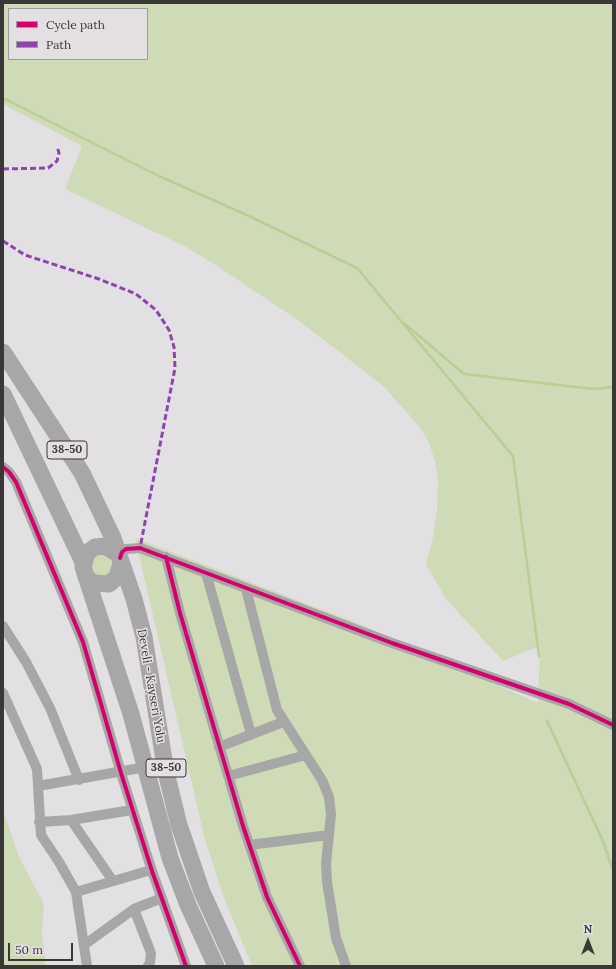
<!DOCTYPE html>
<html>
<head>
<meta charset="utf-8">
<style>
  body { margin:0 }
  #map { position:relative; width:616px; height:969px; overflow:hidden; background:#e2e0e2; font-family:Lora,serif }
  canvas { display:block }
  .frame { position:absolute; inset:0; border:4px solid #393738; pointer-events:none }
  .legend { position:absolute; left:8px; top:8px; width:140px; height:52px; box-sizing:border-box; background:#e3dfe3; border:1px solid #9f9c9f; margin:0; padding:5px 7px; list-style:none; font-size:12px; color:#393738 }
  .legend li { display:flex; align-items:center; gap:8px; height:20px }
  .legend b { width:20px; border:1px solid #9f9c9f }
  .north { position:absolute; left:568px; top:921px; width:40px; height:40px; -webkit-text-stroke:3px #e3dfe3; paint-order:stroke; rotate:0deg; font-size:11px; font-weight:700; line-height:16px; text-align:center; color:#393738 }
  .north::after { content:''; display:block; margin:auto; width:14px; height:18px; background:#393738; clip-path:polygon(50% 0,100% 100%,50% 72%,0 100%) }
  .scale { position:absolute; left:8px; top:943px; width:65px; height:18px; box-sizing:border-box; border:2px solid #393738; border-top:0; padding-left:5px; font-size:12px; line-height:14px; white-space:nowrap; color:#393738; -webkit-text-stroke:3px #e3dfe3; paint-order:stroke }
</style>
</head>
<body>
<div id="map">
<canvas width="616" height="969"></canvas>
<div class="frame"></div>
<ul class="legend">
<li><b style="height:5px;background:#d6006c"></b>Cycle path</li>
<li><b style="height:5px;background:#8e44ad"></b>Path</li>
</ul>
<div class="north">N</div>
<div class="scale">50 m</div>
</div>
<script>
const g = document.querySelector('canvas').getContext('2d');
g.lineJoin = 'round';
function fill(path, color) { g.fillStyle = color; g.fill(path, 'evenodd'); }
const toPath = rows => new Path2D(rows.map(r => 'M' + r).join(''));
function stroke(path, color, width, dash) { g.strokeStyle = color; g.lineWidth = width; g.lineCap = dash ? 'butt' : 'round'; g.setLineDash(dash || []); g.stroke(path); }
function label(font, color, halo, rows, align = 'center') {
  g.font = font + ' Lora,serif'; g.lineWidth = 3; g.setLineDash([]); g.textBaseline = 'middle'; g.strokeStyle = halo; g.fillStyle = color; for (const [text, x, y, turn = 0] of rows) {
    g.save(); g.translate(x, y); g.rotate((+turn || 0) * Math.PI / 180); g.textAlign = isNaN(turn) ? turn : align; if (halo) g.strokeText(text, 0, 0); g.fillText(text, 0, 0); g.restore();
  }
}
fill(toPath([
  [3,3,613,3,613,966,252,966,224,898,205,840,135,538,354,622,538,703,540,646,503,661,446,599,426,564,433,537,437,511,438,479,435,461,429,443,420,427,382,385,302,323,217,266,188,248,65,189,82,146,3,104],
  [9,9,147,9,147,59,9,59],
  [100,552,114,561,110,576,97,578,89,563],
  [3,810,19,857,44,904,42,932,46,966,3,966]
]), '#cfdbb7');
stroke(toPath([
  [3,98,159,176,251,217,357,268,513,456,539,656],
  [405,324,464,374,593,389,613,387],
  [547,721,602,839,613,870]
]), '#b9ce92', 2.5);
stroke(toPath([
  [3,467,9,472,16,482,83,642,121,773,152,871,186,966],
  [166,557,180,613,243,826,267,897,300,966],
  [120,558,122,552,126,549,140,548,392,643,569,704,613,725],
  [206,573,251,734],
  [246,589,277,710,322,780,329,797,331,814,326,864,327,882,336,938,346,966],
  [3,626,26,662,50,708,79,780],
  [3,693,37,769,41,835,59,862,76,892,87,966],
  [219,747,283,722],
  [228,776,306,755],
  [38,786,146,767],
  [71,820,113,881],
  [39,822,71,820,132,810],
  [249,845,329,835],
  [76,892,151,870],
  [134,909,151,953,150,962,148,966],
  [84,945,134,909,162,898]
]), '#a7a7a7', 10);
stroke(toPath([
  [3,352,82,473,113,538,134,599,144,637,166,772,179,825,202,892,236,966],
  [3,394,83,562],
  [118,554,105,546,95,547,87,553,83,567,131,714,170,858,188,905,216,966],
  [86,577,94,583,109,584,117,577,121,563]
]), '#a8a6a8', 17);
stroke(toPath([
  [3,169,48,168,57,161,59,153,57,146],
  [3,241,25,255,99,279,136,294,156,310,169,330,174,347,175,368,140,548]
]), '#8e44ad', 3, [6, 3]);
stroke(toPath([
  [3,467,9,472,16,482,83,642,121,773,152,871,186,966],
  [166,557,180,613,243,826,267,897,300,966],
  [120,558,122,552,126,549,140,548,392,643,569,704,613,725]
]), '#d6006c', 4);
for (const [x, y, w] of [
  [67,450,40],
  [166,768,40]
]) { const box = new Path2D(); box.roundRect(x - w / 2, y - 9, w, 18, 3); g.fillStyle = '#e3dfe3'; g.fill(box); stroke(box, '#393738', 1); }
label('bold 11px', '#393738', null, [
  ["38-50",67,450],
  ["38-50",166,768]
]);
label('12px', '#393738', '#e3dfe3', [
  ["Develi - Kayseri Yolu",151,686,80]
]);
</script>
</body>
</html>
